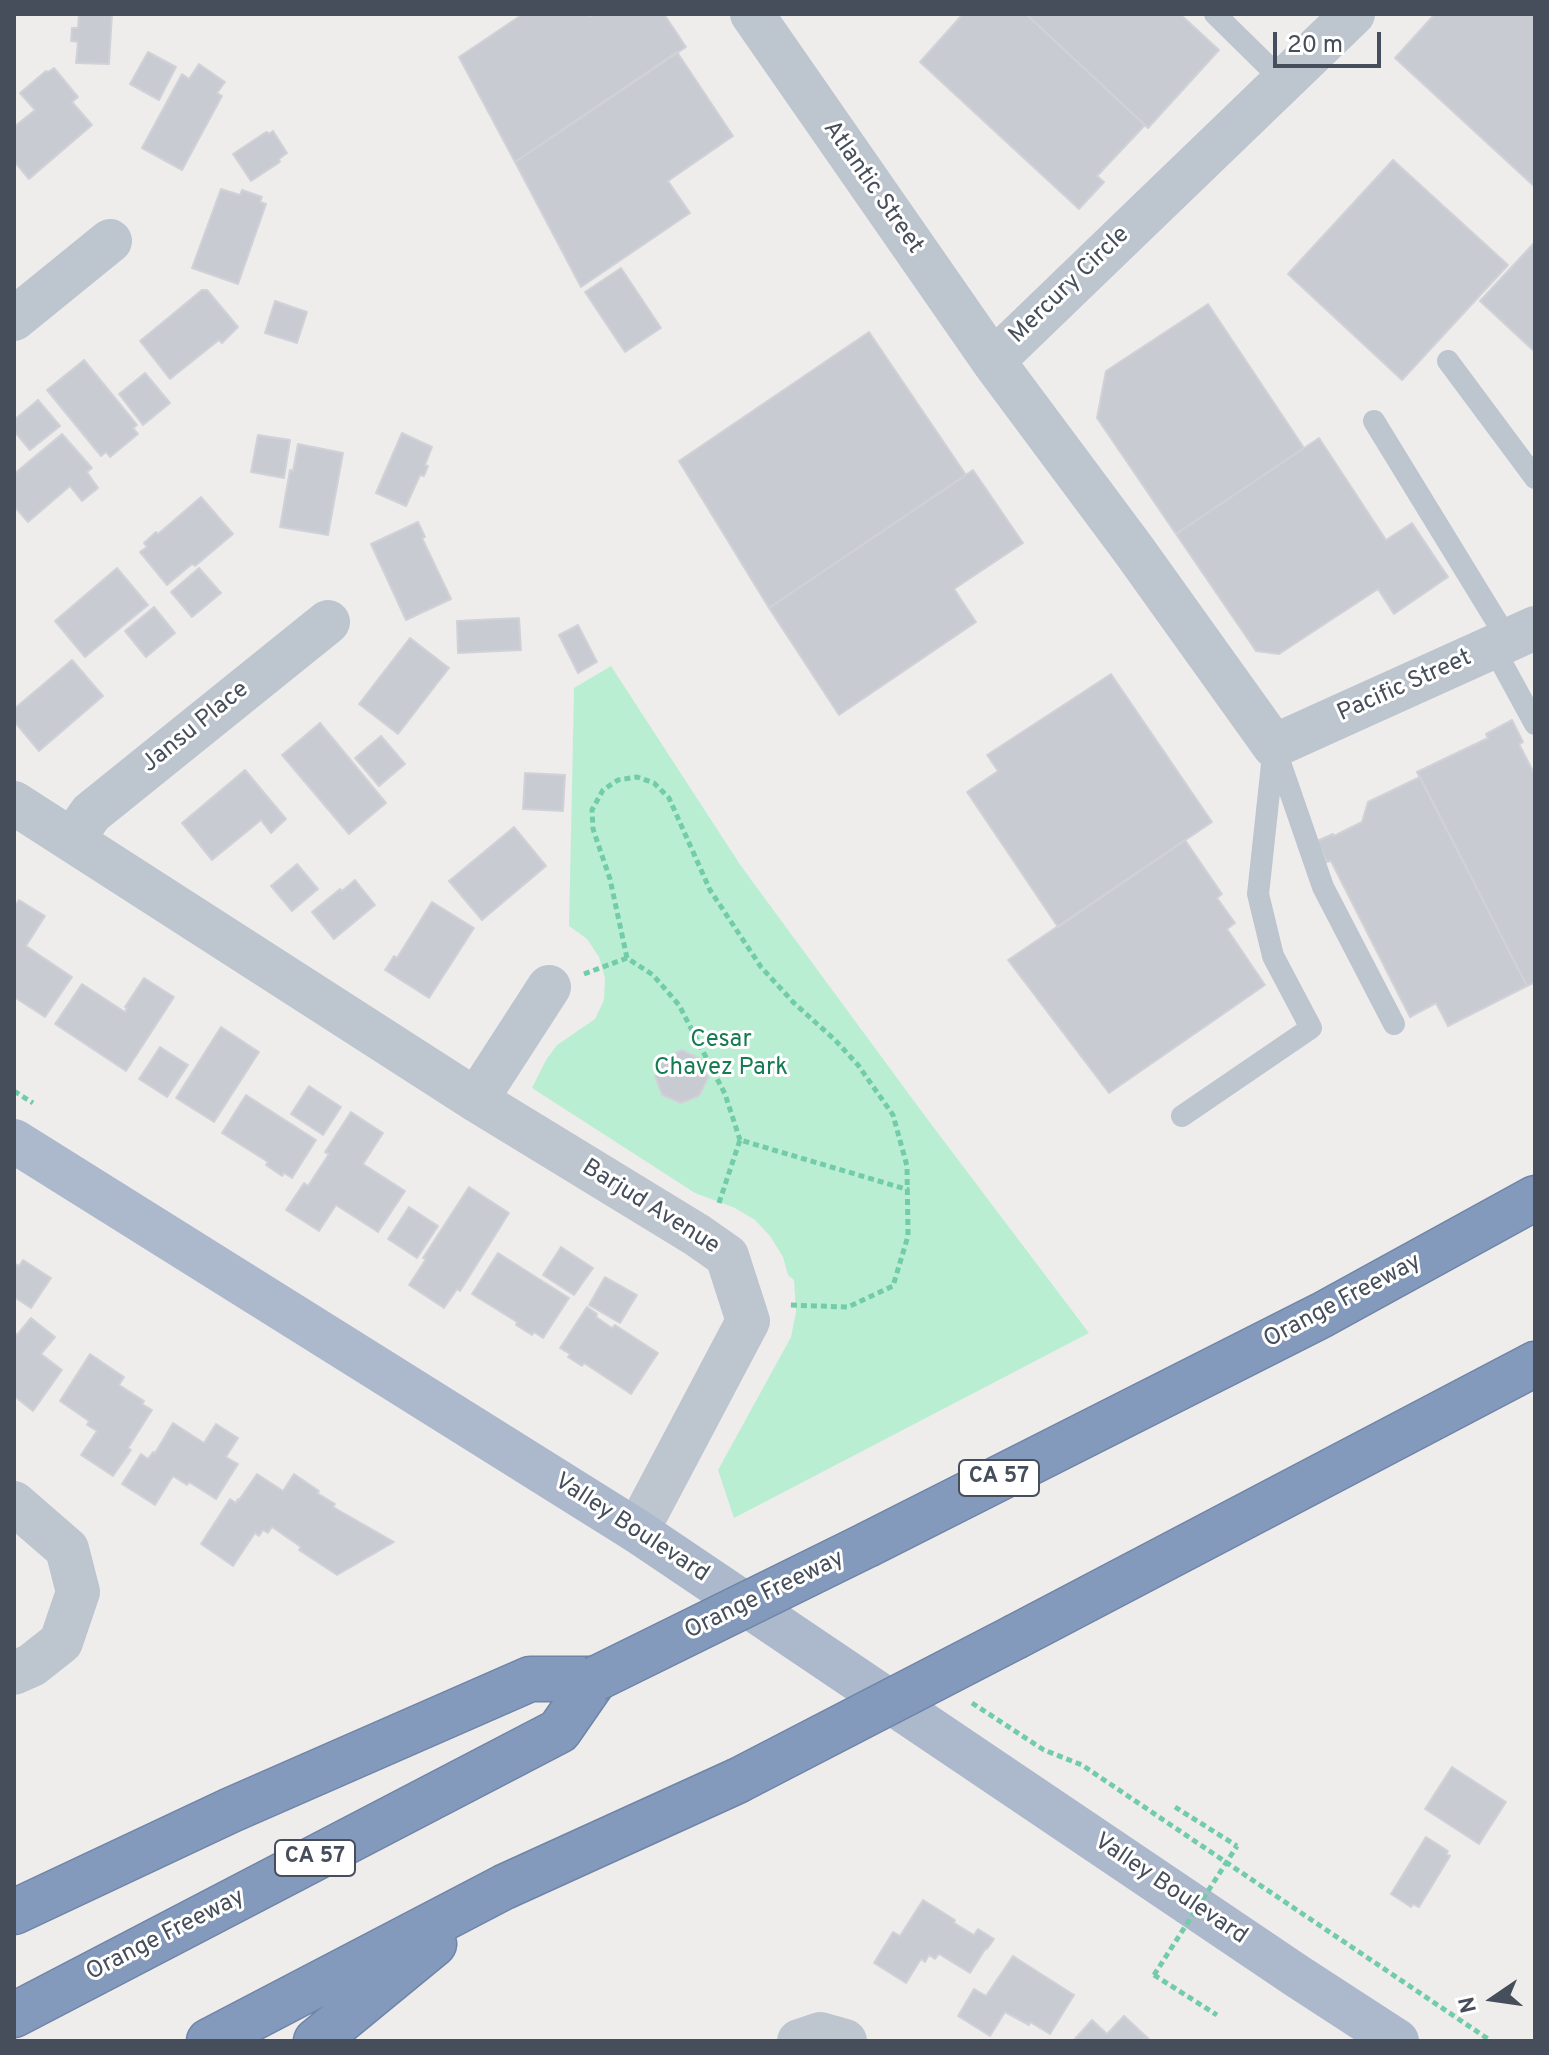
<!DOCTYPE html>
<html>
<head>
<meta charset="utf-8">
<style>
  body { margin:0 }
  #map { position:relative; width:1549px; height:2055px; overflow:hidden; background:#efedec; font-family:Overpass,sans-serif }
  canvas { display:block }
  .frame { position:absolute; inset:0; border:16px solid #454e5a; pointer-events:none }
  .north { position:absolute; left:1453px; top:1959px; width:80px; height:80px; -webkit-text-stroke:6px #fff; paint-order:stroke; rotate:257deg; font-size:22px; font-weight:700; line-height:32px; text-align:center; color:#454e5a }
  .north::after { content:''; display:block; margin:auto; width:28px; height:36px; background:#454e5a; clip-path:polygon(50% 0,100% 100%,50% 72%,0 100%) }
  .scale { position:absolute; left:1273px; top:32px; width:108px; height:36px; box-sizing:border-box; border:4px solid #454e5a; border-top:0; padding-left:10px; font-size:24px; line-height:28px; white-space:nowrap; color:#454e5a; -webkit-text-stroke:6px #fff; paint-order:stroke }
</style>
</head>
<body>
<div id="map">
<canvas width="1549" height="2055"></canvas>
<div class="frame"></div>
<div class="north">N</div>
<div class="scale">20 m</div>
</div>
<script>
const g = document.querySelector('canvas').getContext('2d');
g.lineJoin = 'round';
function fill(path, color) { g.fillStyle = color; g.fill(path, 'evenodd'); }
const toPath = rows => new Path2D(rows.map(r => 'M' + r).join(''));
function stroke(path, color, width, dash) { g.strokeStyle = color; g.lineWidth = width; g.lineCap = dash ? 'butt' : 'round'; g.setLineDash(dash || []); g.stroke(path); }
function label(font, color, halo, rows, align = 'center') {
  g.font = font + ' Overpass,sans-serif'; g.lineWidth = 6; g.setLineDash([]); g.textBaseline = 'middle'; g.strokeStyle = halo; g.fillStyle = color; for (const [text, x, y, turn = 0] of rows) {
    g.save(); g.translate(x, y); g.rotate((+turn || 0) * Math.PI / 180); g.textAlign = isNaN(turn) ? turn : align; if (halo) g.strokeText(text, 0, 0); g.fillText(text, 0, 0); g.restore();
  }
}
fill(toPath([
  [611,666,741,866,925,1116,1089,1333,734,1518,718,1470,791,1337,796,1312,794,1280,788,1275,783,1257,770,1236,755,1220,735,1208,695,1193,532,1088,546,1060,557,1045,595,1019,604,1000,605,978,599,957,587,939,569,926,574,688]
]), '#baeed3');
const building = toPath([
  [79,14,112,14,109,64,76,63,78,42,71,41,72,28,78,28,79,14],
  [523,14,588,14,590,17,594,14,664,14,686,47,515,162,459,57,523,14],
  [963,14,1026,14,1145,125,1097,176,1104,182,1079,209,920,62,963,14],
  [1026,14,1180,14,1219,50,1148,128,1026,14],
  [1435,14,1535,14,1535,187,1395,58,1435,14],
  [148,52,176,67,159,100,130,84,148,52],
  [677,52,733,136,668,181,690,213,581,287,515,162,677,52],
  [199,64,225,82,217,93,222,96,182,170,142,148,182,74,189,79,199,64],
  [54,68,78,97,72,102,92,125,29,179,14,161,14,127,35,110,20,93,46,71,48,72,54,68],
  [273,131,287,153,279,159,280,162,251,181,233,154,263,134,267,132,269,134,273,131],
  [1393,160,1508,265,1402,380,1288,274,1393,160],
  [221,189,240,195,242,190,262,197,260,202,266,204,238,284,192,268,221,189],
  [1535,242,1535,352,1480,301,1535,242],
  [621,268,661,328,625,352,585,292,621,268],
  [202,290,207,290,238,327,222,343,219,340,170,379,140,341,202,290],
  [275,301,307,312,297,343,265,333,275,301],
  [1208,304,1304,448,1176,534,1097,418,1106,371,1208,304],
  [869,332,966,475,769,608,679,461,869,332],
  [84,360,137,425,133,428,138,434,110,457,106,452,101,456,47,390,84,360],
  [145,373,170,403,143,425,119,394,145,373],
  [38,400,60,426,30,450,14,431,14,420,38,400],
  [402,433,432,447,425,465,428,466,424,476,420,475,406,506,376,493,402,433],
  [62,434,92,468,87,472,98,488,82,501,70,486,28,522,14,506,14,474,62,434],
  [258,435,290,440,284,478,251,472,258,435],
  [1319,438,1386,540,1412,523,1448,577,1394,614,1378,589,1279,654,1256,651,1176,534,1319,438],
  [298,444,343,453,328,535,280,527,290,470,293,471,298,444],
  [973,470,1023,543,954,589,976,622,839,715,769,608,973,470],
  [201,497,233,534,195,566,192,564,167,585,140,552,147,547,144,543,156,532,158,534,201,497],
  [418,522,425,537,422,538,451,599,406,620,371,544,418,522],
  [117,568,148,605,85,657,55,621,117,568],
  [199,568,221,593,192,617,171,592,199,568],
  [154,607,175,633,146,657,125,631,154,607],
  [519,618,521,650,458,653,457,621,519,618],
  [578,625,597,662,578,673,559,635,578,625],
  [410,638,449,668,398,734,359,704,410,638],
  [72,660,103,696,39,751,14,721,14,709,72,660],
  [1111,674,1212,822,1058,927,967,792,998,771,987,755,1111,674],
  [1512,720,1523,742,1519,744,1535,775,1535,982,1527,986,1417,772,1488,738,1486,734,1512,720],
  [320,723,386,803,349,834,282,755,320,723],
  [381,736,405,764,379,786,355,758,381,736],
  [245,770,286,819,271,833,261,820,212,860,182,823,245,770],
  [525,773,565,775,563,811,523,809,525,773],
  [1420,777,1527,986,1448,1026,1436,1003,1410,1017,1331,861,1327,862,1317,841,1333,834,1334,836,1362,822,1368,802,1420,777],
  [514,827,546,866,482,920,449,881,514,827],
  [1185,840,1222,894,1217,898,1235,923,1227,929,1265,985,1109,1093,1008,960,1185,840],
  [297,864,318,889,292,911,271,886,297,864],
  [355,880,375,905,334,939,312,912,340,889,342,891,355,880],
  [19,900,45,916,26,946,72,977,45,1017,14,997,14,907,19,900],
  [432,902,474,928,429,998,385,970,394,956,397,958,432,902],
  [144,978,174,997,126,1071,55,1024,82,984,125,1012,127,1008,125,1007,144,978],
  [221,1027,259,1052,214,1122,176,1098,221,1027],
  [160,1047,188,1065,167,1097,139,1079,160,1047],
  [682,1050,700,1059,708,1078,699,1096,681,1103,662,1095,655,1076,662,1059,682,1050],
  [309,1086,341,1107,323,1135,291,1114,309,1086],
  [246,1095,316,1140,292,1178,284,1173,282,1176,266,1165,268,1162,222,1133,246,1095],
  [351,1112,383,1133,363,1164,405,1191,378,1232,336,1205,319,1231,286,1210,304,1183,308,1186,329,1154,325,1152,351,1112],
  [469,1187,509,1213,460,1291,457,1289,444,1308,409,1285,426,1259,423,1258,469,1187],
  [409,1207,438,1226,417,1258,388,1239,409,1207],
  [561,1247,593,1268,574,1295,543,1275,561,1247],
  [498,1253,569,1298,543,1338,534,1332,532,1335,516,1325,517,1322,472,1294,498,1253],
  [23,1260,51,1278,31,1308,14,1297,14,1265,15,1264,19,1266,23,1260],
  [605,1277,637,1295,620,1323,589,1305,605,1277],
  [587,1307,597,1314,596,1317,612,1328,615,1325,658,1353,631,1394,584,1363,582,1366,568,1357,570,1354,560,1348,587,1307],
  [31,1318,55,1337,41,1354,62,1370,33,1411,14,1396,14,1332,17,1335,31,1318],
  [90,1354,124,1377,119,1385,144,1401,142,1404,152,1410,128,1448,131,1450,113,1476,81,1455,97,1431,87,1425,89,1421,60,1401,90,1354],
  [173,1423,204,1443,216,1424,238,1438,226,1457,238,1464,216,1499,189,1482,187,1485,173,1476,155,1505,122,1484,141,1454,148,1459,153,1452,155,1453,173,1423],
  [257,1474,283,1491,294,1474,319,1491,317,1493,335,1504,333,1507,394,1542,337,1575,299,1550,301,1547,272,1527,268,1533,263,1530,259,1536,255,1533,233,1566,201,1544,230,1499,236,1503,238,1499,239,1500,257,1474],
  [1452,1767,1506,1802,1479,1844,1425,1809,1452,1767],
  [1426,1837,1448,1851,1446,1854,1450,1856,1419,1907,1413,1904,1411,1907,1391,1894,1426,1837],
  [923,1900,955,1920,954,1923,974,1935,978,1929,994,1939,987,1949,986,1948,970,1973,939,1954,935,1959,929,1955,925,1962,921,1959,906,1983,874,1963,893,1932,900,1936,923,1900],
  [1013,1956,1074,1995,1050,2034,1030,2022,1029,2025,1005,2012,990,2036,958,2016,974,1989,986,1996,1013,1956],
  [1124,2016,1151,2041,1073,2041,1092,2020,1107,2034,1124,2016]
]);
fill(building, '#c9cbd3');
stroke(building, '#d0d2d8', 2);
const motorway = toPath([
  [869,1544,1322,1315,1535,1198],
  [1017,1636,1535,1364],
  [14,1912,231,1810,530,1679,595,1679],
  [14,2015,559,1731,595,1679],
  [209,2041,504,1887,737,1781],
  [316,2041,434,1944]
]);
stroke(motorway, '#6f85a8', 47);
stroke(toPath([
  [627,958,610,879,593,829,592,810,603,790,618,780,637,777,654,783,669,798,710,890,761,967,794,1003,835,1040,858,1065,893,1115,907,1166,908,1236,893,1286,848,1307,788,1305],
  [584,974,627,958,653,975,679,1005,725,1094,740,1140],
  [14,1091,33,1103],
  [719,1203,740,1140,909,1190],
  [972,1703,1044,1750,1082,1765,1491,2041],
  [1175,1807,1237,1846],
  [1154,1975,1217,2015]
]), '#72cca8', 5, [6, 4]);
stroke(toPath([
  [1215,14,1283,81],
  [1448,361,1535,478],
  [1374,421,1508,640],
  [1493,647,1535,724],
  [1276,751,1323,887,1394,1024],
  [1182,1116,1311,1028,1273,956,1258,894,1274,746]
]), '#bdc5cf', 22);
stroke(toPath([
  [752,14,993,361,1133,549,1274,746,1535,628],
  [14,319,110,241],
  [993,361,1353,14],
  [14,803,476,1100,697,1235,727,1256,748,1321,637,1531],
  [72,840,91,813,328,622],
  [476,1100,549,987],
  [14,1503,67,1549,78,1592,61,1642,32,1665,14,1673],
  [799,2041,820,2034,845,2041]
]), '#bdc5cf', 44);
stroke(toPath([
  [14,1141,637,1531,1297,1976,1397,2041]
]), '#acb9cc', 44);
stroke(motorway, '#849abc', 44);
const motorwayBridge = toPath([
  [595,1679,869,1544],
  [737,1781,1017,1636]
]);
stroke(motorwayBridge, '#6f85a8', 47, []);
stroke(toPath([
  [1154,1975,1237,1846]
]), '#72cca8', 5, [6, 4]);
stroke(motorwayBridge, '#849abc', 44);
for (const [x, y, w] of [
  [999,1478,80],
  [315,1858,80]
]) { const box = new Path2D(); box.roundRect(x - w / 2, y - 18, w, 36, 6); g.fillStyle = '#fff'; g.fill(box); stroke(box, '#454e5a', 2); }
label('bold 22px', '#454e5a', null, [
  ["CA 57",999,1478],
  ["CA 57",315,1858]
]);
label('24px', '#454e5a', '#fff', [
  ["Atlantic Street",872,188,55],
  ["Mercury Circle",1070,286,-44],
  ["Pacific Street",1405,687,-24],
  ["Jansu Place",196,728,-39],
  ["Barjud Avenue",650,1208,32],
  ["Orange Freeway",1343,1302,-28],
  ["Valley Boulevard",631,1529,33],
  ["Orange Freeway",765,1596,-26],
  ["Valley Boulevard",1170,1890,34],
  ["Orange Freeway",166,1936,-27]
]);
label('24px', '#167a52', '#fff', [
  ["Cesar",721,1041],
  ["Chavez Park",721,1069]
]);
</script>
</body>
</html>
